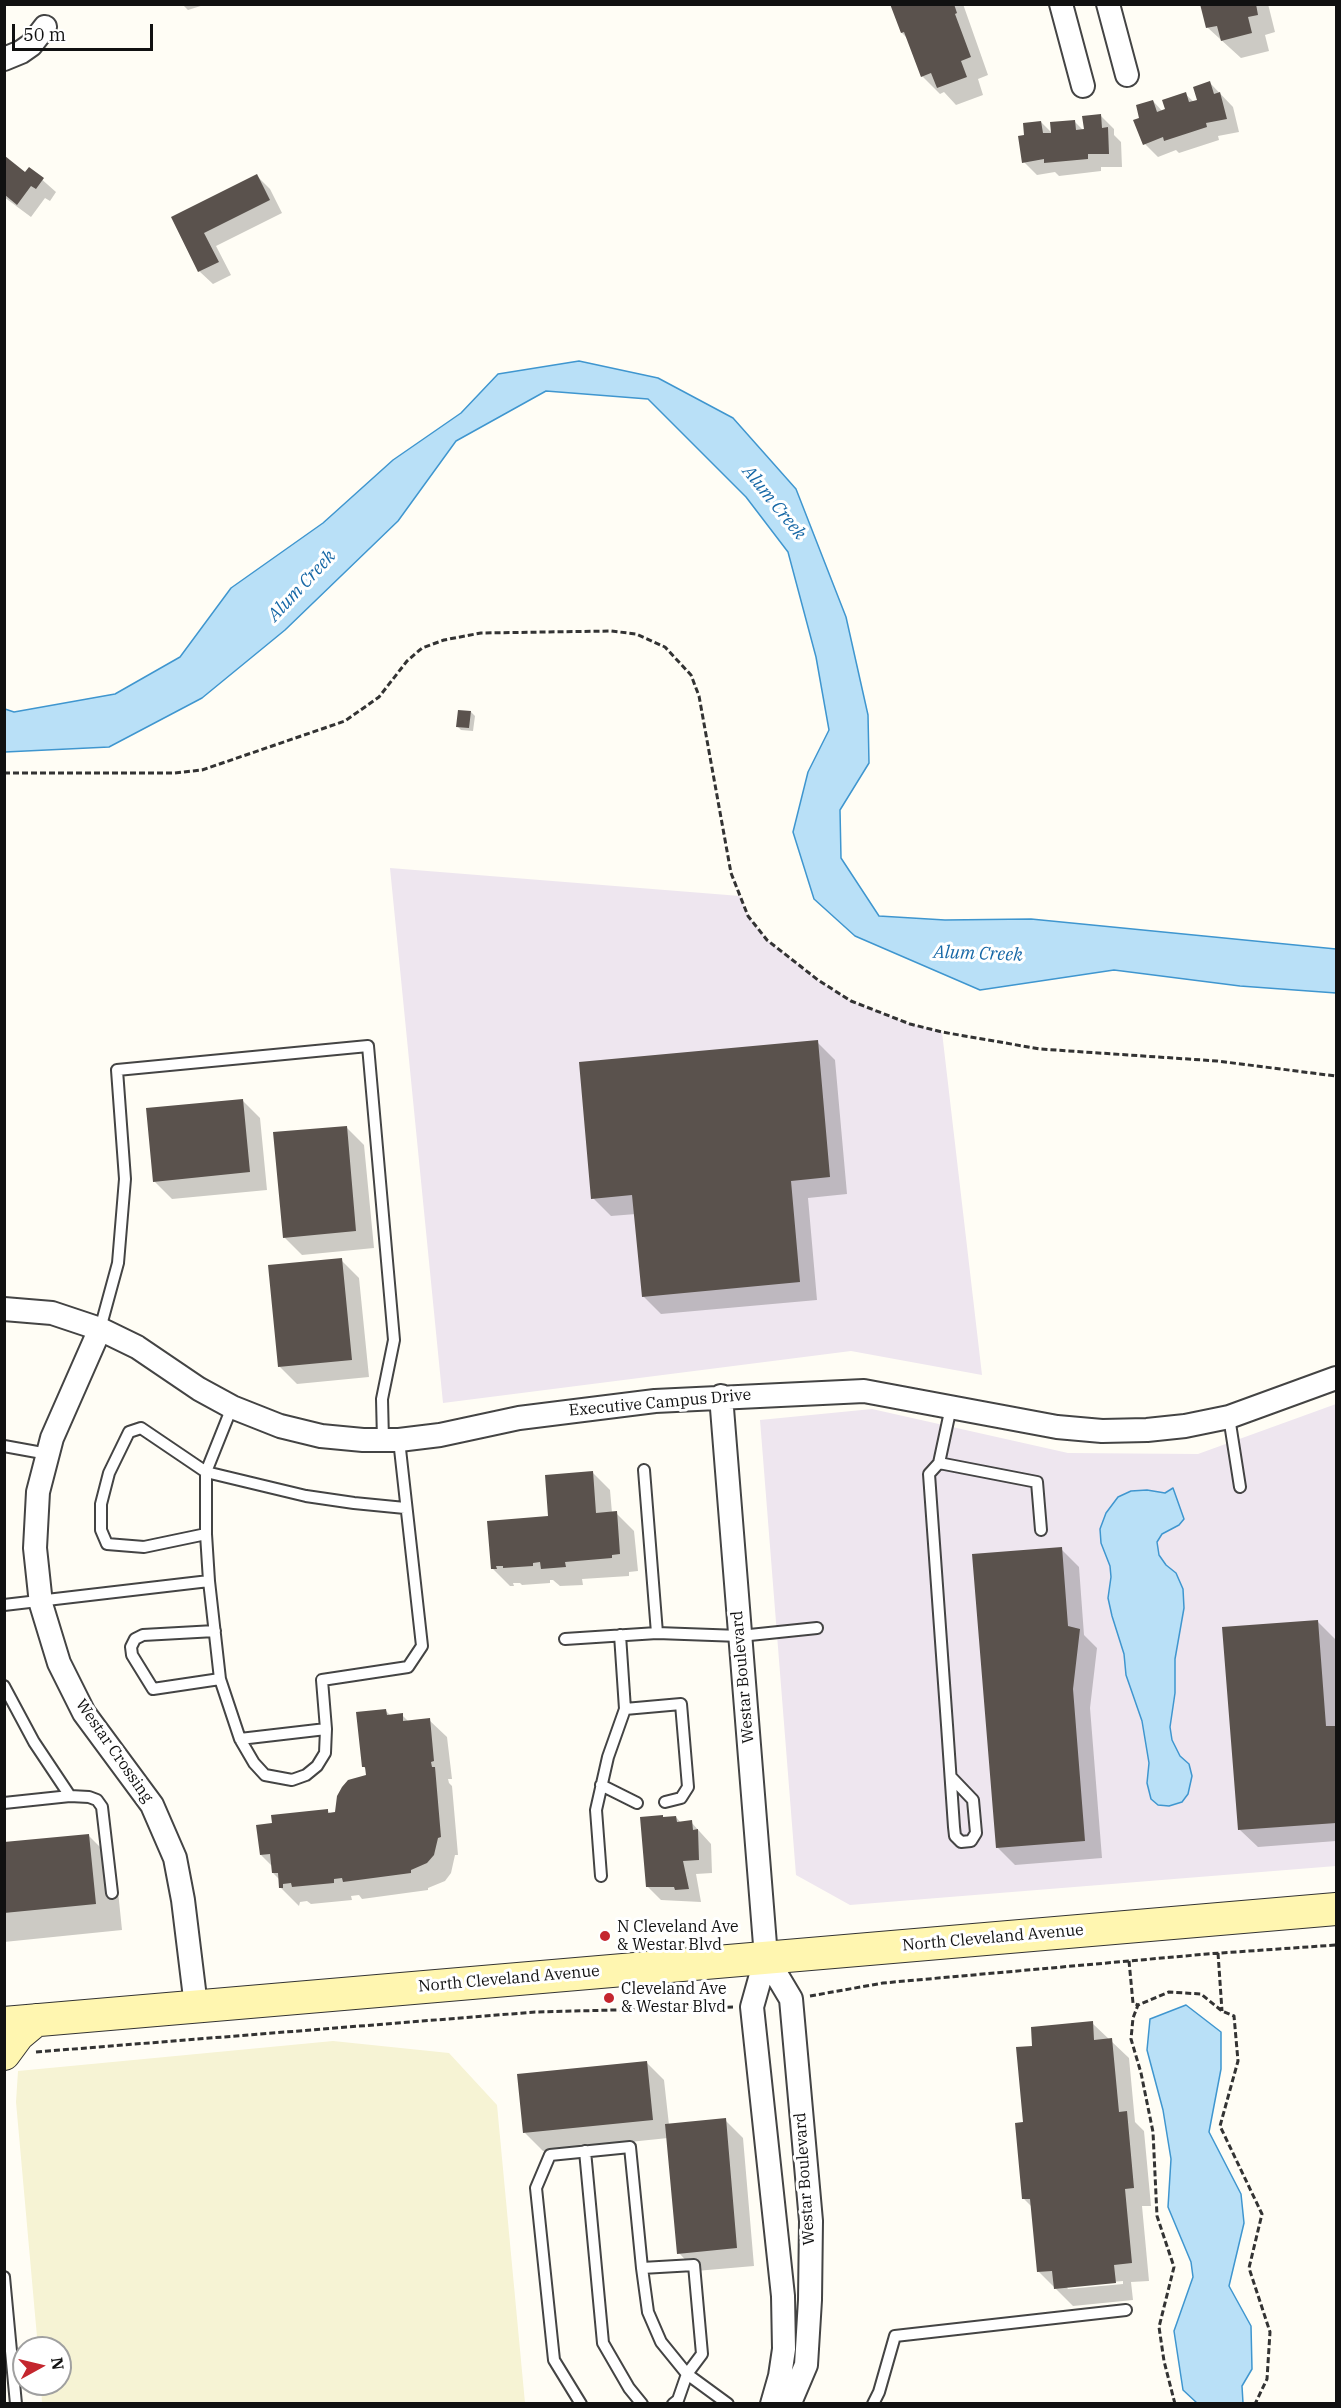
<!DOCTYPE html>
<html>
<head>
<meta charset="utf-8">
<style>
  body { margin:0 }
  #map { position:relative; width:1341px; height:2408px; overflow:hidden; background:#fffdf5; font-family:"IBM Plex Serif",serif }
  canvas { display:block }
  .frame { position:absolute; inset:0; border:6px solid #111; pointer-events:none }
  .north { position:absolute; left:12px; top:2336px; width:60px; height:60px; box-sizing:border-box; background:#fff; border:2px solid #a0a0a0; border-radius:50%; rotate:82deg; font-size:16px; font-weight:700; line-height:24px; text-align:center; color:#111 }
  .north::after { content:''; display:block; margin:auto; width:21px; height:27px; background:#c4262e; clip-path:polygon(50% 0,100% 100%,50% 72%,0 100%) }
  .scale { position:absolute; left:12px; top:24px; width:141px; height:27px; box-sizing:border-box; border:3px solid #111; border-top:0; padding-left:8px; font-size:18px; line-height:21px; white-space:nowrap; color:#111; -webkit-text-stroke:4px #fff; paint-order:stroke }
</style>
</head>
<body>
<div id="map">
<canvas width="1341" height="2408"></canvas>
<div class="frame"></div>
<div class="north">N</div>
<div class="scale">50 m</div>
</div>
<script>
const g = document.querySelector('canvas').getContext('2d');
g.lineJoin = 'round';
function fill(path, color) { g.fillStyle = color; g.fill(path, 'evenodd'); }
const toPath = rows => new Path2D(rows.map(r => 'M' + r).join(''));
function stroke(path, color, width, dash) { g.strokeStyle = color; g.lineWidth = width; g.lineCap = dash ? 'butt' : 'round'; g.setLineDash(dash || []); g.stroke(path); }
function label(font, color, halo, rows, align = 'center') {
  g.font = font + ' "IBM Plex Serif",serif'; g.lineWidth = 6; g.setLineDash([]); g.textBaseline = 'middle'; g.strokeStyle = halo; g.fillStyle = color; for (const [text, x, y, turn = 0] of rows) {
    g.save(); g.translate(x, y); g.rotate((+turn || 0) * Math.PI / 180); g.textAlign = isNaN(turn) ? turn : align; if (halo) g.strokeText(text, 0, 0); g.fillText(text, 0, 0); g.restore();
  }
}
fill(toPath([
  [390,868,740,896,748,916,767,940,818,980,851,1001,910,1024,942,1032,982,1375,851,1351,443,1403],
  [1336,1404,1336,1866,850,1905,796,1875,760,1420,872,1409,1068,1453,1198,1454]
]), '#eee6ef');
fill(toPath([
  [333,2041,449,2053,497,2105,525,2403,42,2403,41,2384,60,2384,60,2348,38,2348,16,2102,18,2071]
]), '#f6f3d4');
const water = toPath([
  [579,361,658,378,733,418,796,489,846,617,868,715,869,763,840,810,841,858,879,916,945,920,1031,919,1336,949,1336,993,1240,986,1114,970,980,990,855,936,814,899,793,832,808,772,829,730,816,657,788,552,746,497,648,399,546,391,456,441,398,521,285,630,202,698,109,747,5,752,5,709,14,712,115,694,180,657,231,588,323,523,393,460,461,413,498,374,579,361],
  [1173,1488,1184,1519,1179,1525,1162,1534,1157,1542,1159,1555,1166,1565,1176,1573,1183,1589,1184,1608,1175,1659,1175,1693,1170,1727,1172,1740,1180,1756,1189,1764,1192,1776,1188,1794,1182,1802,1169,1806,1158,1805,1151,1799,1147,1783,1149,1763,1142,1721,1126,1675,1124,1654,1112,1616,1108,1598,1111,1577,1110,1566,1101,1543,1100,1529,1106,1513,1118,1497,1131,1491,1147,1490,1165,1493,1173,1488],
  [1186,2005,1221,2032,1221,2069,1209,2132,1241,2194,1244,2223,1229,2286,1251,2326,1252,2369,1242,2386,1243,2403,1197,2403,1183,2390,1174,2331,1193,2277,1191,2262,1168,2207,1171,2159,1163,2110,1147,2050,1150,2019,1186,2005]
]);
fill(water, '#b9e0f7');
stroke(water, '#3f96cf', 1.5);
fill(toPath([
  [182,4,207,4,188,10],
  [891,4,963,4,988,75,978,79,983,95,956,105,944,92,940,94,922,76,908,39,902,33],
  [1202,4,1268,4,1275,32,1265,35,1269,51,1241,58,1208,28],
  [1210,83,1233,107,1239,132,1218,136,1219,140,1179,153,1176,150,1158,157,1145,144,1141,118,1153,101,1163,112,1185,94,1194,102,1198,101],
  [1101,116,1114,129,1114,135,1121,142,1122,167,1101,167,1101,171,1059,176,1055,172,1037,175,1024,162,1026,137,1041,122,1053,134,1074,121,1086,133],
  [4,158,26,174,30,169,56,192,50,201,45,198,31,217,4,197],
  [257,176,270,189,282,213,216,246,231,275,213,284,199,271,173,218],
  [471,712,475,716,473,731,461,730,457,726],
  [817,1042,835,1060,847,1194,808,1198,817,1300,661,1314,643,1296,636,1214,611,1216,593,1198],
  [242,1100,260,1118,267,1190,172,1199,154,1181],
  [346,1127,364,1145,374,1248,302,1255,284,1237],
  [341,1260,359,1278,369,1377,297,1384,279,1366],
  [592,1472,610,1490,612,1513,616,1513,634,1531,638,1571,629,1572,629,1576,582,1579,583,1585,560,1586,553,1580,550,1580,550,1583,522,1585,520,1583,513,1583,514,1586,510,1586,492,1568,550,1518],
  [1061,1549,1079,1567,1084,1635,1097,1648,1090,1708,1102,1858,1015,1865,997,1847],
  [1317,1621,1335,1639,1336,1841,1258,1847,1240,1830],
  [386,1711,391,1716,402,1715,409,1722,429,1720,447,1737,452,1779,448,1779,449,1783,452,1786,458,1855,455,1855,451,1873,445,1881,428,1888,428,1890,362,1899,359,1895,351,1896,352,1900,311,1904,307,1901,300,1902,299,1906,281,1888,280,1880,273,1873,272,1866,261,1855,274,1824,327,1810,331,1814,337,1813,368,1777,367,1770,364,1767],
  [676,1817,681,1823,691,1822,711,1844,712,1873,696,1874,701,1902,661,1900,648,1887],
  [88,1835,115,1862,122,1930,4,1942,4,1843],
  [1092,2023,1129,2058,1135,2122,1144,2131,1151,2206,1142,2206,1149,2281,1131,2282,1133,2300,1073,2306,1038,2271,1032,2207,1024,2199,1024,2123,1034,2047],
  [1123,2281,1123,2284,1068,2289,1066,2286],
  [646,2062,664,2080,669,2125,725,2120,743,2138,754,2266,696,2271,679,2253,668,2138,543,2151,525,2133]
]), '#0003');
fill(toPath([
  [890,4,954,4,957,13,955,14,971,57,961,61,967,77,937,88,931,73,921,77,904,32,901,33],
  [1200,4,1256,4,1258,15,1248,17,1252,33,1221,41,1217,26,1206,28],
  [1210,81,1214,94,1220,92,1227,119,1206,123,1207,127,1164,141,1163,137,1143,145,1133,120,1139,118,1136,105,1153,100,1157,112,1165,109,1162,100,1186,92,1189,102,1197,100,1193,87],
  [1101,114,1102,128,1108,127,1109,154,1088,154,1088,159,1044,163,1044,159,1022,163,1018,136,1024,135,1023,123,1041,121,1043,133,1051,133,1050,122,1075,120,1076,130,1084,129,1082,116],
  [5,156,25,172,29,167,44,178,36,189,31,186,17,205,5,195],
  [257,174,270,200,204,233,219,262,198,272,171,217],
  [458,710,471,711,469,728,456,727],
  [818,1040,830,1177,791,1181,800,1282,642,1297,632,1195,591,1199,579,1062],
  [243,1099,250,1172,153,1182,146,1108],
  [347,1126,356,1231,283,1238,273,1132],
  [342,1258,352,1360,278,1367,268,1265],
  [593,1471,596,1513,617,1511,620,1554,612,1555,612,1558,565,1562,566,1567,541,1569,540,1562,533,1563,533,1566,503,1568,503,1566,496,1566,497,1569,491,1569,487,1521,548,1516,545,1475],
  [1062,1547,1068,1626,1080,1629,1073,1689,1085,1841,996,1848,972,1554],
  [1318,1620,1326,1726,1336,1726,1336,1823,1238,1830,1222,1627],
  [386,1709,387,1715,403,1713,403,1721,430,1718,434,1761,431,1762,432,1767,435,1767,441,1837,438,1838,434,1855,427,1863,411,1870,411,1873,343,1882,342,1878,334,1879,334,1883,292,1887,291,1883,283,1884,283,1888,279,1888,278,1873,272,1873,270,1854,260,1855,256,1825,272,1823,271,1815,328,1809,328,1813,335,1812,337,1796,342,1787,348,1780,366,1775,365,1767,362,1767,356,1712],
  [663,1815,663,1817,676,1816,677,1822,692,1820,693,1830,698,1829,699,1860,683,1861,689,1889,675,1890,674,1887,646,1887,640,1817],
  [89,1834,96,1904,4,1913,4,1842],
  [1093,2021,1094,2040,1112,2038,1119,2112,1127,2111,1134,2188,1125,2189,1132,2263,1114,2265,1116,2283,1054,2289,1052,2271,1037,2272,1030,2199,1022,2199,1015,2123,1023,2122,1016,2047,1032,2046,1031,2027],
  [647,2061,653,2120,523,2133,517,2074],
  [726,2118,737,2248,677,2254,665,2124]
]), '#5a524d');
const lane = toPath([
  [100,1329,118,1263,125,1179,117,1070,368,1046,394,1340,382,1399,383,1440],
  [1229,1417,1240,1487],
  [4,1446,48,1454],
  [939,1463,1037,1482,1041,1530],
  [644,1470,657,1633],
  [206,1534,144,1547,107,1544,101,1530,101,1504,109,1473,129,1432,141,1428,206,1472,306,1496,354,1503,405,1508],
  [209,1581,206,1534,206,1472,232,1407],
  [4,1605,209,1581,220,1679,240,1739,326,1729,322,1680,408,1667,422,1646,399,1440],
  [215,1631,143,1635,135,1639,131,1647,132,1655,153,1689,220,1679],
  [565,1639,657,1633,740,1636,817,1628],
  [4,1686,34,1742,70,1796,4,1803],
  [625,1709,681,1704,688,1787,681,1798,665,1802],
  [240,1739,254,1763,265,1775,292,1780,306,1775,317,1766,325,1753,326,1729],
  [951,1777,973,1800,976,1833,971,1841,961,1842,955,1836,954,1827,947,1725,929,1474,939,1463,951,1407],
  [601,1785,637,1803],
  [70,1796,89,1797,97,1800,102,1807,112,1893],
  [601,1876,596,1810,608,1757,625,1709,620,1635],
  [585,2151,603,2343,629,2388,642,2404],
  [642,2268,648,2312,661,2342,687,2374,728,2404],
  [4,2277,16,2404],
  [581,2404,554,2360,536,2188,550,2155,630,2147,642,2268,694,2265,702,2354,687,2374,678,2400,673,2404],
  [873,2404,879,2392,895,2336,1126,2310]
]);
const street = toPath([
  [1061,4,1083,86],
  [1108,4,1127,75],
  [4,59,21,52,31,45,45,27],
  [4,1309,52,1313,100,1329,137,1347,199,1389,232,1407,280,1426,321,1436,363,1440,399,1440,440,1435,519,1418,655,1401,864,1391,1057,1427,1102,1431,1147,1430,1185,1426,1229,1417,1336,1378],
  [100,1329,52,1438,38,1492,35,1548,41,1604,59,1663,84,1713,152,1805,175,1858,183,1900,196,2006],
  [721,1396,766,1957,752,2007,783,2296,784,2349,780,2376,772,2404],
  [766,1957,791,1999,811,2221,810,2300,806,2365,792,2398,788,2404]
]);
const secondary = toPath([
  [4,2023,1336,1909],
  [4,2054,18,2035,36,2020]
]);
stroke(lane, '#444', 14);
stroke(street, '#444', 26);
stroke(secondary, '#333', 34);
stroke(toPath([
  [4,773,174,773,202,770,345,721,379,697,407,661,422,648,444,640,481,633,611,631,636,634,665,647,691,675,699,696,731,873,748,916,767,940,818,980,851,1001,910,1024,942,1032,1040,1049,1217,1061,1336,1076],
  [1218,1953,1222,2011],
  [1129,1961,1133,2003,1138,2005],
  [810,1996,883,1983,1207,1954,1336,1945],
  [36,2052,535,2012,733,2007],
  [1175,2404,1164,2361,1159,2327,1174,2267,1157,2216,1153,2132,1141,2073,1131,2039,1133,2018,1138,2005,1169,1992,1201,1994,1222,2011,1234,2016,1238,2061,1220,2126,1262,2214,1249,2268,1270,2332,1267,2379,1255,2404]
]), '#333', 3, [6, 3]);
stroke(lane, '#fff', 10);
stroke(street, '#fff', 22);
stroke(secondary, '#fff6b0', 32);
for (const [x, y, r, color] of [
  [605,1936,6,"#c4262e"],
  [609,1998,6,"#c4262e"]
]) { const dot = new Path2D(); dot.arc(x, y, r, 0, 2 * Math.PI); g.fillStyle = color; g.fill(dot); stroke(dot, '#fff', 2); }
label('16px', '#111', '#fff', [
  ["Executive Campus Drive",660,1403,-5],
  ["Westar Boulevard",743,1677,-95],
  ["Westar Crossing",114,1751,55],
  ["North Cleveland Avenue",993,1938,-5],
  ["North Cleveland Avenue",509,1979,-5],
  ["Westar Boulevard",805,2179,-94]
]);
label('16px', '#111', '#fff', [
  ["N Cleveland Ave",617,1927],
  ["& Westar Blvd",617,1945],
  ["Cleveland Ave",621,1989],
  ["& Westar Blvd",621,2007]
], 'left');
label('italic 18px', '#1768a6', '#fff', [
  ["Alum Creek",774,503,51],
  ["Alum Creek",302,586,-47],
  ["Alum Creek",978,954,2]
]);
</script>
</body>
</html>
